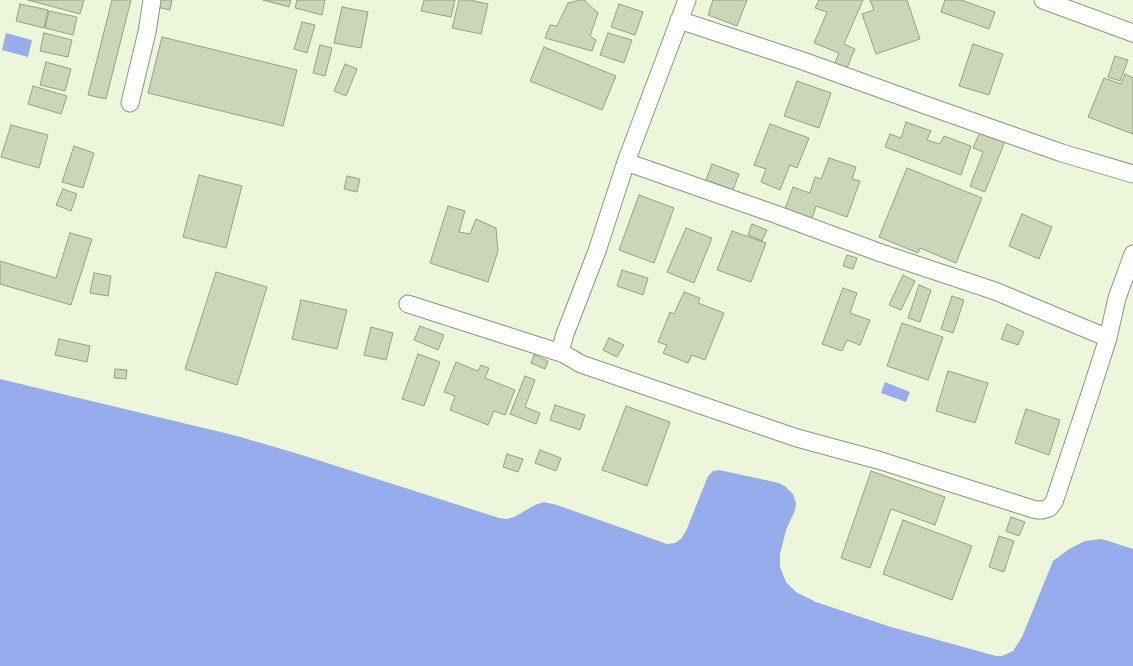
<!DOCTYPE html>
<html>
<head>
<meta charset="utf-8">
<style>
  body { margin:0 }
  canvas { display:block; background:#ecf6db }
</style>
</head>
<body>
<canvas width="1133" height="666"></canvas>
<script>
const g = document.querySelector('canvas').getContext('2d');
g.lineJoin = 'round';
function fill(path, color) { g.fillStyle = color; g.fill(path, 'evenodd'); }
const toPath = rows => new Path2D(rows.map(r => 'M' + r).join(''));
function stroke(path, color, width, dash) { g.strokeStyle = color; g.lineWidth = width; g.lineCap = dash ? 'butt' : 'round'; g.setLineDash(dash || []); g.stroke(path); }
fill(toPath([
  [6,33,32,40,28,57,2,50],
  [0,379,237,436,302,455,499,518,506,519,514,517,535,505,544,502,557,505,667,544,675,543,681,539,686,531,708,476,713,471,719,470,779,483,786,487,793,494,796,503,795,510,786,530,780,554,780,567,786,582,796,592,816,602,891,627,996,656,1002,656,1013,651,1022,637,1053,561,1069,549,1085,541,1102,539,1133,549,1133,666,0,666],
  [885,382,910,392,906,402,881,393]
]), '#96aced');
const building = toPath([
  [28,0,84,0,80,14,28,0],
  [112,0,131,0,106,99,88,95,112,0],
  [159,0,172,0,170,10,157,7,159,0],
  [263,0,291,0,289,7,263,0],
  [297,0,325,0,322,15,295,8,297,0],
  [424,0,455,0,451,17,421,11,424,0],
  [459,0,470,0,488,4,481,34,452,28,459,0],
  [580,0,584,0,598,13,590,36,596,40,592,51,545,38,550,25,557,26,568,3,580,0],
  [713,0,747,0,737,26,708,15,713,0],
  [819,0,863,0,844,44,855,49,846,70,834,65,839,53,814,43,827,12,815,8,819,0],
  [870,0,907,0,920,39,876,54,862,14,874,10,870,0],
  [945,0,961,0,995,12,989,29,941,12,945,0],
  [20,4,48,10,44,28,16,21,20,4],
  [619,4,643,12,635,35,611,27,619,4],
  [342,7,368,12,361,48,334,43,342,7],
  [49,11,77,17,73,35,45,28,49,11],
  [302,22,315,25,307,53,294,49,302,22],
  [44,33,72,40,68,57,40,51,44,33],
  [608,33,632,40,624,63,600,55,608,33],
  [162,37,297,70,283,126,148,93,162,37],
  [973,44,1003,54,989,95,959,86,973,44],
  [320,45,332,48,325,76,313,73,320,45],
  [544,47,616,76,602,110,530,81,544,47],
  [1115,56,1128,60,1120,81,1108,77,1115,56],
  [46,62,71,69,65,91,40,85,46,62],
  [345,64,357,69,346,96,334,91,345,64],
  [1125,74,1133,78,1133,134,1088,117,1104,78,1121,84,1125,74],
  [797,81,831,93,819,128,784,116,797,81],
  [33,86,67,96,61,114,28,104,33,86],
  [906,122,931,131,927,140,940,144,944,136,971,146,961,175,885,147,890,134,901,138,906,122],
  [770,124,809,138,797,168,790,165,780,190,761,182,766,169,754,165,770,124],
  [11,125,48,135,39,168,1,157,11,125],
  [980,132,1005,141,985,192,970,186,983,152,973,148,980,132],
  [74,146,94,153,83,188,62,182,74,146],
  [829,158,856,167,852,179,860,181,847,217,816,206,812,219,785,209,793,187,810,193,815,177,821,179,829,158],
  [712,164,739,174,733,190,706,180,712,164],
  [907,168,982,198,956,263,920,248,918,253,879,237,907,168],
  [199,175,242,186,226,248,183,237,199,175],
  [347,176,360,179,357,192,344,189,347,176],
  [63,189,77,194,71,211,56,205,63,189],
  [639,195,674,208,654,263,619,250,639,195],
  [448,206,465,211,459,232,470,234,476,219,496,228,498,251,488,282,430,263,448,206],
  [1022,214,1052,227,1039,259,1009,246,1022,214],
  [752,224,767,230,762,241,748,235,752,224],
  [686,228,712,238,694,283,667,272,686,228],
  [732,231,766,243,751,282,717,270,732,231],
  [70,233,92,239,71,305,0,284,0,261,56,278,70,233],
  [847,255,857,258,853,269,843,266,847,255],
  [622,270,648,278,643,295,617,286,622,270],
  [216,272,267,287,237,385,185,369,216,272],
  [94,273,111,276,108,296,90,293,94,273],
  [903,275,915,281,901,310,889,305,903,275],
  [919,285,931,290,920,322,908,318,919,285],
  [843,288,857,293,850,313,870,320,860,345,847,340,842,351,822,344,843,288],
  [684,292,700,298,698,303,724,313,705,360,692,355,688,363,663,353,667,345,658,342,670,312,674,314,684,292],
  [952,296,964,300,953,333,941,329,952,296],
  [301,300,347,310,337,349,292,339,301,300],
  [902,323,943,337,928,380,887,366,902,323],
  [1007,324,1024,332,1018,345,1001,339,1007,324],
  [420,326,444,335,438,350,414,340,420,326],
  [371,327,393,333,386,360,364,355,371,327],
  [609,338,624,345,617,357,603,350,609,338],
  [59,339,90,346,87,362,55,355,59,339],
  [418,354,440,362,424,406,402,399,418,354],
  [534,355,548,361,545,369,531,363,534,355],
  [456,362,478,371,481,365,489,368,485,378,515,390,505,415,494,411,488,425,450,410,455,396,444,392,456,362],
  [115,369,127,370,126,379,114,378,115,369],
  [948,371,988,383,975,423,936,411,948,371],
  [525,376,535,380,525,407,540,413,536,424,510,414,525,376],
  [555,405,585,415,580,430,550,420,555,405],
  [626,406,670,422,647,486,602,470,626,406],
  [1026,409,1060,420,1049,455,1015,443,1026,409],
  [540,450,561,458,556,471,535,463,540,450],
  [507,454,523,459,518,472,503,467,507,454],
  [871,471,945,497,935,525,891,509,870,568,841,558,871,471],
  [1011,517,1025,522,1019,536,1006,531,1011,517],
  [903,520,972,546,952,600,883,574,903,520],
  [999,536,1014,541,1004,572,989,567,999,536]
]);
fill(building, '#cad5ba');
stroke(building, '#96a087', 1);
const minor = toPath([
  [1043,0,1133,33],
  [679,20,803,61,928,106,1062,153,1133,174],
  [130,103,147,32,152,0],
  [626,162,775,214,881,253,995,291,1108,338],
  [408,304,564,354,581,364,797,438,878,460,1036,510,1042,510,1049,508,1054,502,1091,391,1108,338,1117,298,1133,254],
  [564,354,561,348,565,334,597,251,626,162,687,0]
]);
stroke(minor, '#8d977e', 19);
stroke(minor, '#fff', 17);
</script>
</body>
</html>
